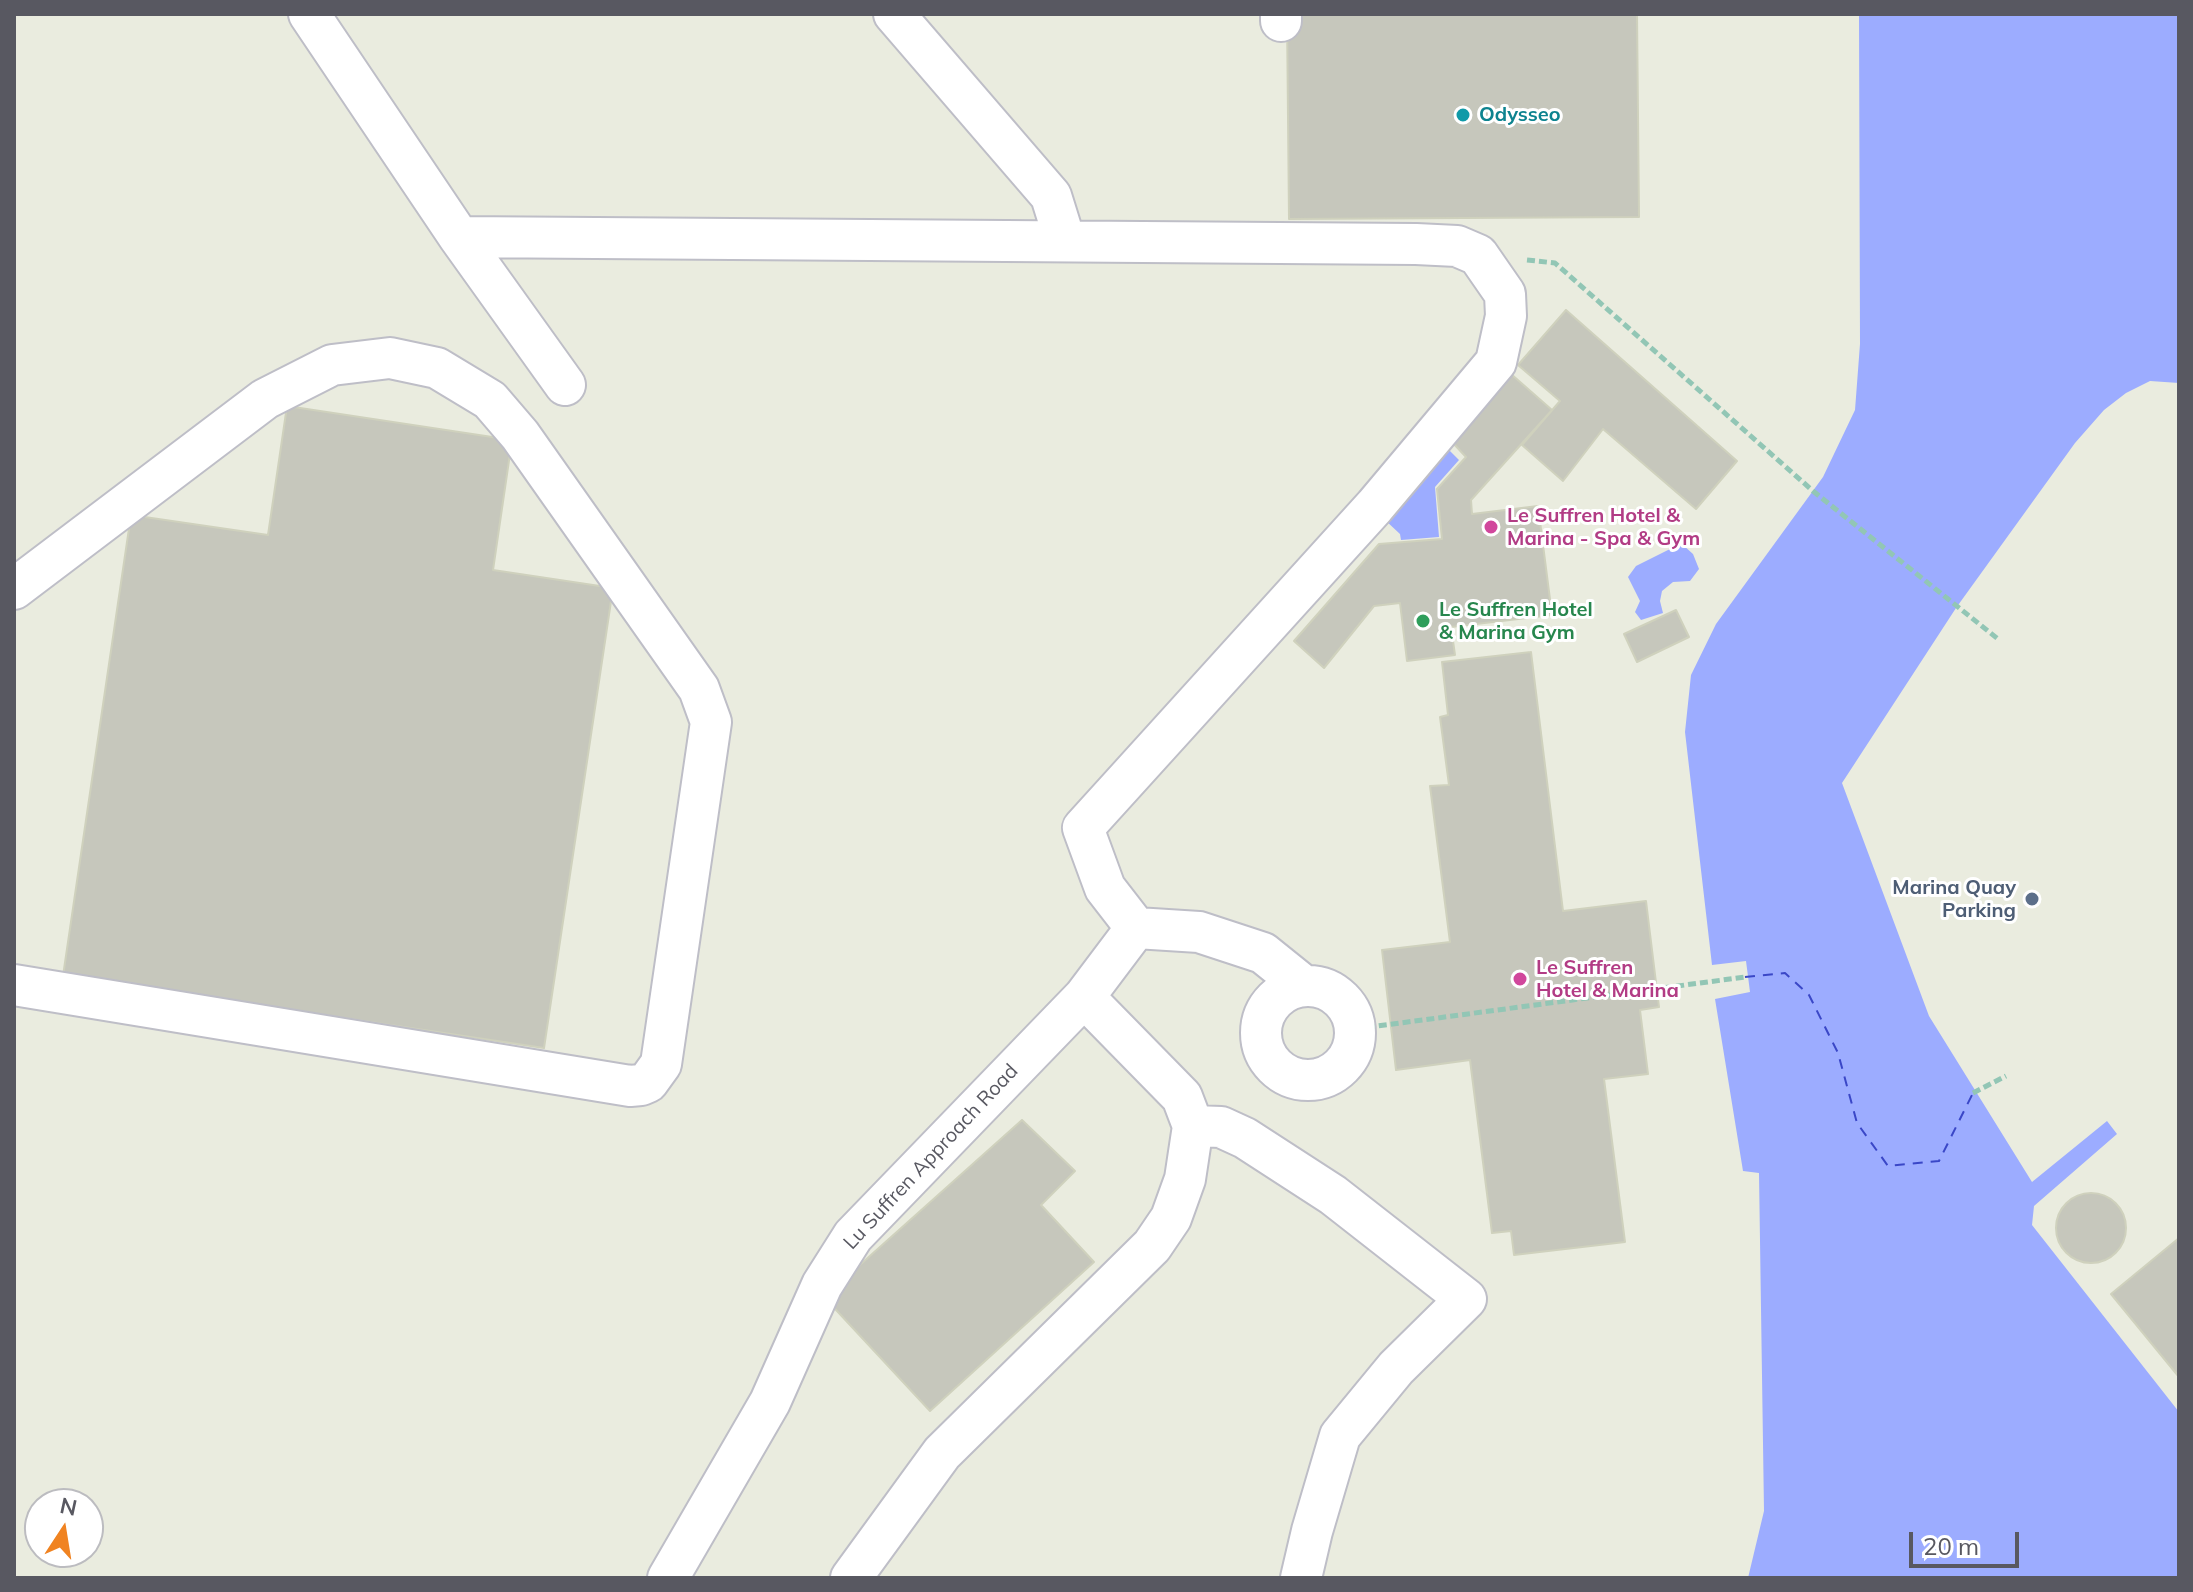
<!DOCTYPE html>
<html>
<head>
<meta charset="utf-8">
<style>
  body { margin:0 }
  #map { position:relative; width:2193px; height:1592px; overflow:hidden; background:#eaecdf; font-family:Mulish,sans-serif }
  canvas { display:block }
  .frame { position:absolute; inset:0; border:16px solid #585861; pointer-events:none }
  .north { position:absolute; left:24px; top:1488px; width:80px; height:80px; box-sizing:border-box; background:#fff; border:2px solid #bcbcc0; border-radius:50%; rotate:12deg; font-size:22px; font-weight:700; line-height:32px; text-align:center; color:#585861 }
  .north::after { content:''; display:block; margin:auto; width:28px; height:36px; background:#f08321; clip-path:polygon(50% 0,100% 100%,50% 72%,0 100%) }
  .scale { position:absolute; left:1909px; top:1532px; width:110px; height:36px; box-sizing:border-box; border:4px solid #585861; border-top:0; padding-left:10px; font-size:24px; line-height:28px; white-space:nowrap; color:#585861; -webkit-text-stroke:6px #fff; paint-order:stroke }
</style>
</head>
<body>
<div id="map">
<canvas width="2193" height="1592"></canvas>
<div class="frame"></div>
<div class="north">N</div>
<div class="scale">20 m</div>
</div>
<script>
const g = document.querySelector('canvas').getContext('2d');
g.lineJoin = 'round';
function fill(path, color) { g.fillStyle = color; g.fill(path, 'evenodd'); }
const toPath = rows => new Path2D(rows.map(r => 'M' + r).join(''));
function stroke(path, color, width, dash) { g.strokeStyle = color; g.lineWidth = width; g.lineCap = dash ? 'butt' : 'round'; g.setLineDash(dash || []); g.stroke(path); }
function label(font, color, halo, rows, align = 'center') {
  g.font = font + ' Mulish,sans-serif'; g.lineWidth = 6; g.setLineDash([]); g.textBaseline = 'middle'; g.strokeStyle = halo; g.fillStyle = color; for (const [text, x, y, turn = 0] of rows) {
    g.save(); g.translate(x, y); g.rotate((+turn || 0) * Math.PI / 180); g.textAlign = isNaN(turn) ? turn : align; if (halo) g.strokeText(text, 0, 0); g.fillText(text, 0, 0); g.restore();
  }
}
fill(toPath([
  [1859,14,2179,14,2179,383,2150,381,2126,393,2104,410,2075,443,1956,608,1842,783,1929,1016,2032,1182,2107,1121,2117,1134,2034,1206,2032,1225,2179,1412,2179,1578,1748,1578,1764,1511,1759,1173,1743,1171,1715,999,1750,992,1746,961,1712,965,1685,732,1691,675,1716,624,1823,477,1855,410,1860,344],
  [1447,448,1459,460,1435,487,1439,537,1401,540,1400,534,1385,520],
  [1683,545,1693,554,1699,569,1690,581,1673,582,1662,591,1660,601,1663,613,1641,620,1635,612,1640,601,1628,577,1636,566,1668,550]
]), '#9cacff');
stroke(toPath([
  [1745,977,1785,973,1809,995,1838,1053,1857,1123,1888,1166,1939,1161,1973,1093]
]), '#3a47c7', 2, [10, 8]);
const building = toPath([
  [1287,14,1637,14,1639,217,1289,219,1287,14],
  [1566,310,1737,461,1696,509,1603,429,1563,481,1522,445,1560,401,1518,365,1566,310],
  [1511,374,1552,410,1471,500,1472,514,1538,506,1552,615,1451,627,1455,655,1407,661,1400,603,1374,606,1324,668,1294,641,1379,544,1442,539,1437,489,1466,457,1452,442,1511,374],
  [287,406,512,440,493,570,613,588,544,1048,63,976,131,515,268,535,287,406],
  [1676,610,1689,637,1637,662,1624,634,1676,610],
  [1531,652,1563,911,1646,901,1659,1007,1640,1010,1648,1074,1604,1079,1625,1242,1514,1255,1511,1231,1492,1233,1470,1060,1396,1070,1382,950,1450,942,1430,786,1449,785,1440,717,1448,715,1442,662,1531,652],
  [1022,1120,1075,1171,1041,1205,1094,1262,930,1411,824,1297,1022,1120],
  '2056 1228a35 35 0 1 1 70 0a35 35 0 1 1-70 0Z',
  [2179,1238,2179,1377,2111,1294,2179,1238]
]);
fill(building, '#c6c7bc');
stroke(building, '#cfd1bd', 2);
const minor = toPath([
  [309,14,459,237,565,385],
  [894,14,1051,196,1065,241],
  [1281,14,1281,21],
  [459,237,1416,244,1457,246,1478,255,1505,294,1506,316,1496,362,1375,506,1083,828,1105,888,1136,928,1199,932,1263,953,1304,986],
  [14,589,265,399,332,365,390,358,437,368,490,400,520,435,699,689,711,722,661,1064,648,1082,641,1085,630,1086,14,985],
  '1261 1033a47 47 0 1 1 94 0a47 47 0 1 1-94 0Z',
  [1193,1126,1221,1127,1245,1138,1333,1195,1466,1299,1396,1368,1340,1436,1312,1531,1301,1578],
  [668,1578,770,1402,822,1285,853,1236,1084,997,1136,928],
  [851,1578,942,1453,1152,1246,1171,1218,1185,1179,1193,1126,1182,1097,1084,997]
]);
stroke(minor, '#bebec7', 44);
stroke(toPath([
  [1527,260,1555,263,1813,491,1998,639],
  [1355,1029,1745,977],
  [1973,1093,2006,1076]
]), '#92c6b5', 5, [8, 4]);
stroke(minor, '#fff', 40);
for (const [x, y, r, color] of [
  [1463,115,8,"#0f9aa8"],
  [1491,527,8,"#d1479c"],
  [1423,621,8,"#2e9e5b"],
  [2032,899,8,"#5c6f8a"],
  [1520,979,8,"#d1479c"]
]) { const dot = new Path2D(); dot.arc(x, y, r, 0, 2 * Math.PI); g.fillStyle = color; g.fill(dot); stroke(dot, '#fff', 3); }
label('bold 20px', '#0d838f', '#fff', [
  ["Odysseo",1479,115]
], 'left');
label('bold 20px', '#b23c85', '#fff', [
  ["Le Suffren Hotel &",1507,516],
  ["Marina - Spa & Gym",1507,539],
  ["Le Suffren",1536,968],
  ["Hotel & Marina",1536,991]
], 'left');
label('bold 20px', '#27864d', '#fff', [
  ["Le Suffren Hotel",1439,610],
  ["& Marina Gym",1439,633]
], 'left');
label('bold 20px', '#4e5e75', '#fff', [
  ["Marina Quay",2016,888],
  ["Parking",2016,911]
], 'right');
label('20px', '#585861', '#fff', [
  ["Lu Suffren Approach Road",931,1157,-47]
]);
</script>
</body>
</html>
